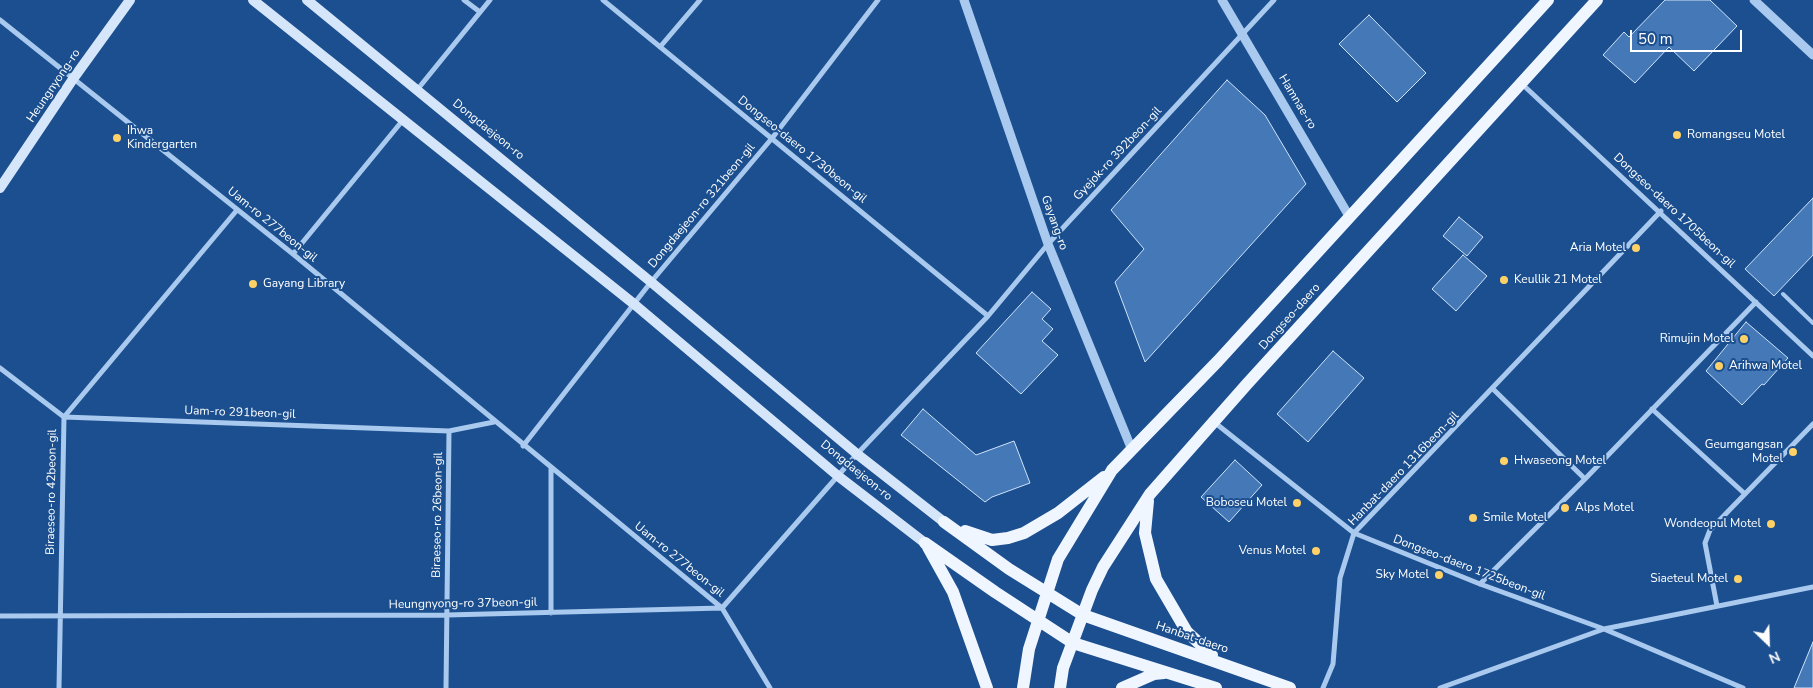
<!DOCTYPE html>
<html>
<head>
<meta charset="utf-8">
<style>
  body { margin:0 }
  #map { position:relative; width:1813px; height:688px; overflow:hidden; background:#1b4f8f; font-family:"Nunito Sans",sans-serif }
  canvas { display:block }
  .north { position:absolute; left:1743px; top:618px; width:50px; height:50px; -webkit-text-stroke:4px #1b4f8f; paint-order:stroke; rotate:156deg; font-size:14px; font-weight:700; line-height:20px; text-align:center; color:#fff }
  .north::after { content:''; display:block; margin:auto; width:18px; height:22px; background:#fff; clip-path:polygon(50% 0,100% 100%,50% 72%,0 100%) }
  .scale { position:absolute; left:1630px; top:30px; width:112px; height:22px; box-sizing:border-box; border:2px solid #fff; border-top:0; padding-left:6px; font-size:15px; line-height:18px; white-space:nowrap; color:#fff; -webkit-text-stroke:4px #1b4f8f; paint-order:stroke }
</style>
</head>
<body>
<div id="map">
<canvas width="1813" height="688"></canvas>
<div class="north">N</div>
<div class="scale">50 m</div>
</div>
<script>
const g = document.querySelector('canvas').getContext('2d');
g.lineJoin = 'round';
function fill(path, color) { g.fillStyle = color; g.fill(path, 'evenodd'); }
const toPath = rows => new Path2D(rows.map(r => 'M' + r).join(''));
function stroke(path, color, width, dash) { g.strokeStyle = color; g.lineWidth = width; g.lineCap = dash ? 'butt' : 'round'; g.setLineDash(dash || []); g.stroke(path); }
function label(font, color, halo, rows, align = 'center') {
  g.font = font + ' "Nunito Sans",sans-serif'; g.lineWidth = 4; g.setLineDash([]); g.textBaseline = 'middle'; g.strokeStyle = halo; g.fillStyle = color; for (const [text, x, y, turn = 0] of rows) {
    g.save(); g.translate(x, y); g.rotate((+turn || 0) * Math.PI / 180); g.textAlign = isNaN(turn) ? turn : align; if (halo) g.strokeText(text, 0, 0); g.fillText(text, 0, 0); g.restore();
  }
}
const building = toPath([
  [1665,0,1710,0,1737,26,1694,71,1669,47,1635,83,1603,55,1624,32,1629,37,1665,0],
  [1369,15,1426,73,1397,102,1339,44,1369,15],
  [1227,80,1265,115,1306,184,1145,362,1115,282,1144,249,1111,210,1227,80],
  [1813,198,1813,255,1774,296,1745,269,1813,198],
  [1459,217,1483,237,1467,256,1443,236,1459,217],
  [1463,255,1487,276,1456,311,1432,289,1463,255],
  [1032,292,1051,309,1042,319,1053,329,1042,341,1058,355,1021,394,976,353,1032,292],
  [1746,322,1788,358,1764,385,1762,384,1742,405,1706,371,1746,322],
  [1333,351,1364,378,1308,442,1277,414,1333,351],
  [923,409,976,455,1014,441,1030,483,992,497,985,502,901,435,923,409],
  [1235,460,1262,485,1229,522,1201,497,1235,460],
  [1813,642,1813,688,1794,688,1813,642]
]);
fill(building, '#4478b7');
stroke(building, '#cfe3fa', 1);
stroke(toPath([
  [1783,294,1813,323]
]), '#a9c9ee', 4);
stroke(toPath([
  [464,0,480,12],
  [603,0,988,316],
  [0,20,293,254,722,608,770,688],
  [660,47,700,0],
  [1522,84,1813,356],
  [417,90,490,0],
  [293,254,403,120],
  [0,368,64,417,449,431,494,422],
  [1493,389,1585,479],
  [1652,409,1745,494],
  [1214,422,1354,533,1480,584,1604,629,1743,688],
  [523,446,651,282,773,137,878,0],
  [1480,584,1585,479,1756,302],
  [1717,606,1705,543,1710,530,1813,424],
  [551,613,551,468],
  [0,616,447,615,722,608,857,454,988,316,1048,244,1274,0],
  [59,688,64,417,237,210],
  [446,688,449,431],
  [1323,688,1333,664,1340,578,1354,533,1661,211],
  [1440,688,1604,629,1813,587]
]), '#a9c9ee', 5);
stroke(toPath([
  [964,0,1048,244,1132,450],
  [1222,0,1349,216],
  [1754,0,1813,55]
]), '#a9c9ee', 9);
stroke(toPath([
  [253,0,634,304,838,476,925,543],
  [307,0,651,282,857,454,944,522],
  [0,188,73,79,130,0]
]), '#d6e6fa', 10);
stroke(toPath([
  [1148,501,1145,533,1156,579,1187,632,1212,655],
  [944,522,1009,569,1083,615,1290,688],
  [965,531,992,540,1008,538,1024,533,1058,513,1104,477],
  [925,543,995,592,1073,643,1216,688],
  [928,547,953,592,987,688],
  [1023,688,1029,649,1058,559,1112,470,1218,361,1548,0],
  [1060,688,1063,668,1092,590,1103,567,1150,494,1247,384,1597,0],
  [1122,688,1154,674,1164,673]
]), '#f0f6ff', 12);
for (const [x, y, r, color] of [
  [1677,135,5,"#ffd166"],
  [117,138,5,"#ffd166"],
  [1636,248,5,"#ffd166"],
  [1504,280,5,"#ffd166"],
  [253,284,5,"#ffd166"],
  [1744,339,5,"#ffd166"],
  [1719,366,5,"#ffd166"],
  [1793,452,5,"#ffd166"],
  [1504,461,5,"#ffd166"],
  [1297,503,5,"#ffd166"],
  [1565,508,5,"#ffd166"],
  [1473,518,5,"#ffd166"],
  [1771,524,5,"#ffd166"],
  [1316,551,5,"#ffd166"],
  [1439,575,5,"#ffd166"],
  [1738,579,5,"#ffd166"]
]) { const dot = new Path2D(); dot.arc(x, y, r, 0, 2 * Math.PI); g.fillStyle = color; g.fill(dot); stroke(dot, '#1b4f8f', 2); }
label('12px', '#fff', '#1b4f8f', [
  ["Heungnyong-ro",54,86,-56],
  ["Hamnae-ro",1297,102,59],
  ["Dongdaejeon-ro",488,130,39],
  ["Dongseo-daero 1730beon-gil",802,150,39],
  ["Gyejok-ro 392beon-gil",1118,154,-47],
  ["Dongdaejeon-ro 321beon-gil",702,206,-50],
  ["Dongseo-daero 1705beon-gil",1674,211,43],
  ["Gayang-ro",1054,223,70],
  ["Uam-ro 277beon-gil",272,225,39],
  ["Dongseo-daero",1290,317,-48],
  ["Uam-ro 291beon-gil",240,413,2],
  ["Hanbat-daero 1316beon-gil",1404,469,-46],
  ["Dongdaejeon-ro",856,471,39],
  ["Biraeseo-ro 42beon-gil",52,492,-89],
  ["Biraeseo-ro 26beon-gil",438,515,-89],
  ["Uam-ro 277beon-gil",679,560,39],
  ["Dongseo-daero 1725beon-gil",1469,568,21],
  ["Heungnyong-ro 37beon-gil",463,604,-1],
  ["Hanbat-daero",1192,638,19]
]);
label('12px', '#fff', '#1b4f8f', [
  ["Ihwa",127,131],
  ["Kindergarten",127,145],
  ["Romangseu Motel",1687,135],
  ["Aria Motel",1626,248,"right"],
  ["Keullik 21 Motel",1514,280],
  ["Gayang Library",263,284],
  ["Rimujin Motel",1734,339,"right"],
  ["Arihwa Motel",1729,366],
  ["Geumgangsan",1783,445,"right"],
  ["Motel",1783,459,"right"],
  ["Hwaseong Motel",1514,461],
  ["Boboseu Motel",1287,503,"right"],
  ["Alps Motel",1575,508],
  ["Smile Motel",1483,518],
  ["Wondeopul Motel",1761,524,"right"],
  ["Venus Motel",1306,551,"right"],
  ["Sky Motel",1429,575,"right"],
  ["Siaeteul Motel",1728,579,"right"]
], 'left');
</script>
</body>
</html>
